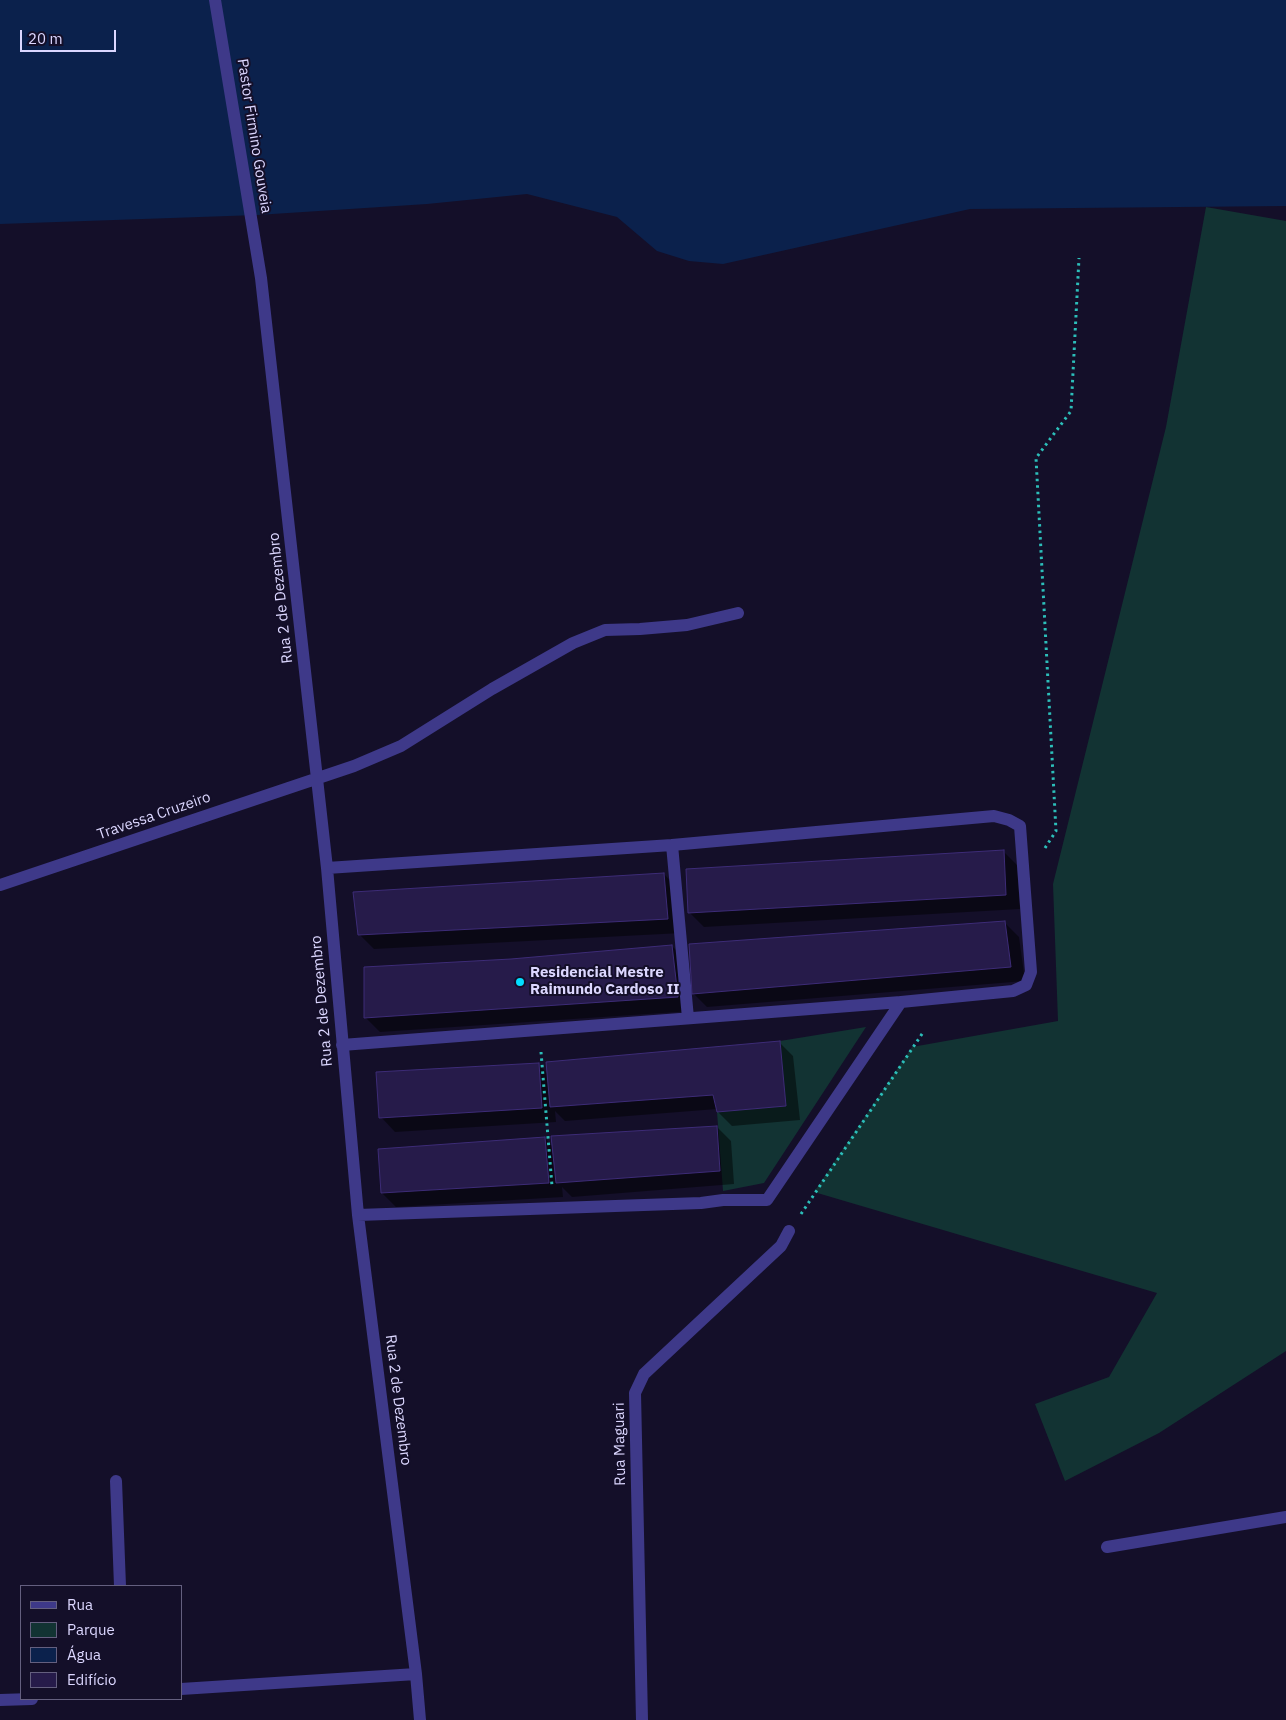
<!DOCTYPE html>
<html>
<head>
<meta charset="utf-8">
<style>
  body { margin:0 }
  #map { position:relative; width:1286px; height:1720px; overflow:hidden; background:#140f29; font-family:"IBM Plex Sans",sans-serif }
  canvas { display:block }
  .legend { position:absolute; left:20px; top:1585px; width:162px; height:115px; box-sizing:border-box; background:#140f29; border:1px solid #645f7f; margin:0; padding:6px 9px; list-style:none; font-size:15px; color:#dcd7ff }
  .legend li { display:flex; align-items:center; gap:10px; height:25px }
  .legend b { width:25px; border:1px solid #645f7f }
  .scale { position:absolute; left:20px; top:30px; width:96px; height:22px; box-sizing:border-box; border:2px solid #dcd7ff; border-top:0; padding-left:6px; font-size:15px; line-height:18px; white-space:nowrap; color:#dcd7ff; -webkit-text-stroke:4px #140f29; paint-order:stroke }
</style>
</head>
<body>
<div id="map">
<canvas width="1286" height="1720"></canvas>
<ul class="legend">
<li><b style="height:6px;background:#3e3989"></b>Rua</li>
<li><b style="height:14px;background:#123333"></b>Parque</li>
<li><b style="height:14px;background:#0b214c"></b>Água</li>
<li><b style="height:14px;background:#261b4a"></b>Edifício</li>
</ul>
<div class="scale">20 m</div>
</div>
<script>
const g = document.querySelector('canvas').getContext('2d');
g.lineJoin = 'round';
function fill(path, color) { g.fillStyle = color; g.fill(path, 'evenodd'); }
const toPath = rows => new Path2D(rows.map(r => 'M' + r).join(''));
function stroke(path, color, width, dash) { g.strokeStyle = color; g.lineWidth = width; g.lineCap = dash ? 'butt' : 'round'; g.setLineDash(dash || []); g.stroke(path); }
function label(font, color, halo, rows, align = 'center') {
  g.font = font + ' "IBM Plex Sans",sans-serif'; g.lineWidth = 4; g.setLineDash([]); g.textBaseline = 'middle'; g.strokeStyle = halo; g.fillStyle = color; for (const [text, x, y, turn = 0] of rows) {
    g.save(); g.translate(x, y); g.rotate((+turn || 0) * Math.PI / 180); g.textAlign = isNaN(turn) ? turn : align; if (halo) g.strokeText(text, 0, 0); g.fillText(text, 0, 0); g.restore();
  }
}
fill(toPath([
  [1206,207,1286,221,1286,1351,1159,1433,1065,1481,1035,1404,1109,1377,1157,1293,814,1192,912,1047,1058,1021,1053,884,1166,427],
  [866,1027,764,1183,723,1191,717,1112,786,1106,780,1041]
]), '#123333');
fill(toPath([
  [0,0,1286,0,1286,206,970,209,723,264,689,261,657,251,617,217,527,194,427,204,257,215,0,224]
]), '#0b214c');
fill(toPath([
  [1003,851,1017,865,1020,909,704,927,690,913,688,871],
  [664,874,678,889,682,933,374,949,360,935],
  [1005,923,1019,937,1025,981,707,1007,693,993],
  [672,946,686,960,692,1011,380,1032,366,1018],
  [779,1042,793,1056,800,1120,732,1126,718,1112,717,1109,565,1121,555,1111,556,1122,395,1132,381,1117,538,1064,548,1074],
  [717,1127,731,1141,734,1184,572,1197,562,1187,563,1197,396,1207,382,1193,545,1138,553,1147]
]), '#0007');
const building = toPath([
  [1004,850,1006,895,688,913,686,869,1004,850],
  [664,873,668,919,358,935,353,892,664,873],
  [1005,921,1011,967,692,994,689,944,1005,921],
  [672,945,678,997,364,1018,364,967,511,959,672,945],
  [780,1041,786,1106,717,1112,713,1095,550,1107,546,1062,780,1041],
  [539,1063,542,1108,379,1118,376,1072,539,1063],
  [717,1126,720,1171,556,1183,551,1136,717,1126],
  [545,1137,549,1183,381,1193,378,1149,545,1137]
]);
fill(building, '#261b4a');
stroke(building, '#3d2c77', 1);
stroke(toPath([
  [1045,848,1056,831,1036,458,1071,411,1079,258],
  [541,1052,552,1186],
  [801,1214,924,1031]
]), '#2cbeb9', 3, [2.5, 4]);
stroke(toPath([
  [215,0,261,278,327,868,358,1215,416,1674,420,1720],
  [672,845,688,1018],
  [327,868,672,845,994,816,1009,820,1020,826,1031,972,1026,985,1013,991,901,1002,342,1045],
  [0,885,354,766,401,746,492,689,573,643,605,630,640,629,687,625,738,613],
  [358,1215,701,1203,723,1200,767,1200,901,1002],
  [116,1481,120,1586],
  [1107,1547,1286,1517],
  [181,1689,416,1674],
  [0,1700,32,1699],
  [642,1720,635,1393,644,1374,781,1246,789,1231]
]), '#3e3989', 12);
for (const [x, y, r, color] of [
  [520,982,5,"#03deff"]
]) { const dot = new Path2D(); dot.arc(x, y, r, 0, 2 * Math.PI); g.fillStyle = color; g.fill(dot); stroke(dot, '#140f29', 2); }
label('15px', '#dcd7ff', '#140f29', [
  ["Pastor Firmino Gouveia",254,136,81],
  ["Rua 2 de Dezembro",281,598,-96],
  ["Travessa Cruzeiro",154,816,-19],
  ["Rua 2 de Dezembro",322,1001,-95],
  ["Rua 2 de Dezembro",398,1400,83],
  ["Rua Maguari",620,1444,-91]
]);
label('bold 15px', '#dcd7ff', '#140f29', [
  ["Residencial Mestre",530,973],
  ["Raimundo Cardoso II",530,990]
], 'left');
</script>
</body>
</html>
